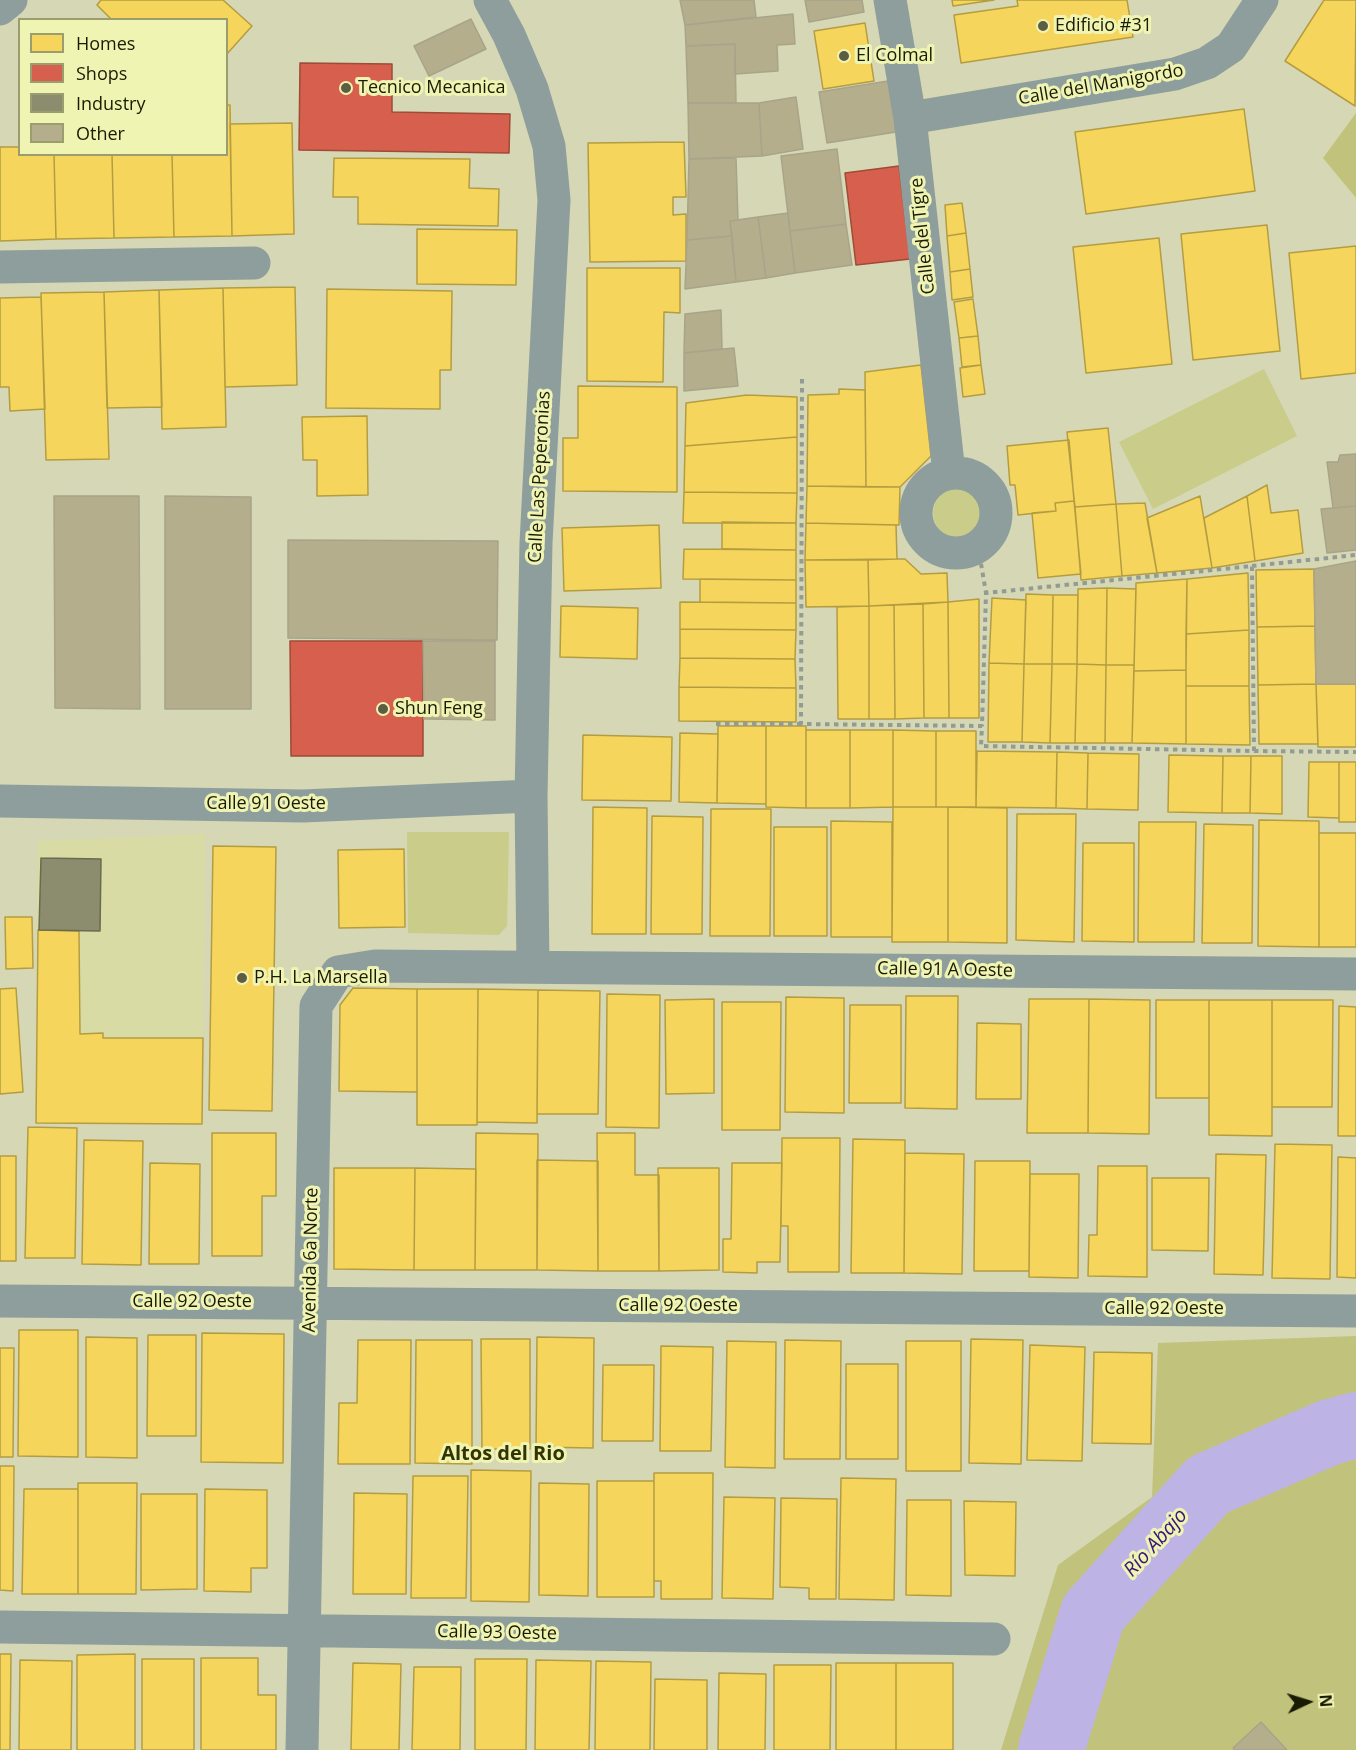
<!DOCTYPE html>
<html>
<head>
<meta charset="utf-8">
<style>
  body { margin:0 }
  #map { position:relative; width:1356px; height:1750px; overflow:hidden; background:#d6d7b5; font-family:"Open Sans",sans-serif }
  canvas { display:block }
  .legend { position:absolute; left:18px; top:18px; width:210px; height:138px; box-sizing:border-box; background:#f0f4b3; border:2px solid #9a9d6d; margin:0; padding:8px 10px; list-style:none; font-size:18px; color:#1a1b03 }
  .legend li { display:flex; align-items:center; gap:12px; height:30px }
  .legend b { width:30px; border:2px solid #9a9d6d }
  .north { position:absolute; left:1278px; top:1672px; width:60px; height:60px; -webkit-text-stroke:4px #f0f4b3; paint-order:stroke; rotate:86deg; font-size:16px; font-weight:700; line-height:24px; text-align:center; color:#1a1b03 }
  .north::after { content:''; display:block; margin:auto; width:21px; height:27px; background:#1a1b03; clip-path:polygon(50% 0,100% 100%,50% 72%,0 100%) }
</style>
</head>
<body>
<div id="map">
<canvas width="1356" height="1750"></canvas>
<ul class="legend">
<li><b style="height:16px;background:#f6d55c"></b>Homes</li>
<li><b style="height:16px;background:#d6604d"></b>Shops</li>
<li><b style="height:16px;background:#8c8c6e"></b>Industry</li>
<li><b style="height:16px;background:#b4ae8c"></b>Other</li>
</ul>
<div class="north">N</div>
</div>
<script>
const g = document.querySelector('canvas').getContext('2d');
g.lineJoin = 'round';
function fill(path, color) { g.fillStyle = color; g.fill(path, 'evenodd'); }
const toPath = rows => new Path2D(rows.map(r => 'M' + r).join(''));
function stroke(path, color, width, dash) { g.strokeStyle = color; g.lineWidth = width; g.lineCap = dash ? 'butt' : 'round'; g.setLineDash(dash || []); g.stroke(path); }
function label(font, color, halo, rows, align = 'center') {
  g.font = font + ' "Open Sans",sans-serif'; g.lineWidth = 6; g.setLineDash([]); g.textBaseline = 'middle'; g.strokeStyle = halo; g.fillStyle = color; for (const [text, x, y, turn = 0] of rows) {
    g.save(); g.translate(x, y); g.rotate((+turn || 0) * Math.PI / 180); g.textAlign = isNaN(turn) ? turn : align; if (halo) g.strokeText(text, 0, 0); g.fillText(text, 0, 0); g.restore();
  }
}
fill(toPath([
  [205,834,202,1124,36,1123,38,841]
]), '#d9dba4');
fill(toPath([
  [1264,369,1297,436,1153,509,1119,442],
  '933 513a24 24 0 1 1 48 0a24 24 0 1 1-48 0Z',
  [407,832,509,832,507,926,499,935,408,933]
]), '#cacc8a');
fill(toPath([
  [1356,113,1356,198,1323,158],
  [1356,1336,1356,1750,1001,1750,1058,1565,1152,1497,1158,1343]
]), '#c1c37d');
const homes = toPath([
  [101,0,223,0,252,26,226,55,226,20,112,20,97,5,101,0],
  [952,0,994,0,953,6,952,0],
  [1017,0,1127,0,1133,37,961,63,954,15,1018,6,1017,0],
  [1324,0,1356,0,1355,106,1285,61,1324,0],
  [865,23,874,81,823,89,814,31,865,23],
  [226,105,230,105,232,236,174,237,172,154,226,154,226,105],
  [1244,109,1255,191,1086,214,1075,132,1244,109],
  [292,123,294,234,232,236,230,124,292,123],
  [684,142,686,197,673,197,673,215,686,214,686,261,590,262,588,143,684,142],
  [0,147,20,147,20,154,54,154,56,239,0,241,0,147],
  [54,154,112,154,114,238,56,239,54,154],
  [112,154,172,154,174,237,114,238,112,154],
  [334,158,470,159,469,188,499,189,498,226,358,224,358,197,333,197,334,158],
  [962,203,966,233,947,236,945,205,962,203],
  [1267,225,1280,351,1193,360,1181,234,1267,225],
  [417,229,517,230,516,285,417,284,417,229],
  [966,233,970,269,950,272,947,236,966,233],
  [1159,238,1172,364,1086,373,1073,247,1159,238],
  [1356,246,1356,373,1301,379,1289,253,1356,246],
  [587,268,680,268,680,313,664,312,663,382,587,381,587,268],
  [970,269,973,297,952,300,950,272,970,269],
  [295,287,297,385,225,387,223,288,295,287],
  [223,288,226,427,162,429,159,290,223,288],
  [327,289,452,291,451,370,440,370,440,409,326,408,327,289],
  [159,290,162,407,107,408,104,292,159,290],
  [104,292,109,459,46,460,41,293,104,292],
  [41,297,45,409,10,411,9,387,0,387,0,298,41,297],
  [973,299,978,336,959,338,954,302,973,299],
  [978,336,981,365,962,367,959,338,978,336],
  [921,365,931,456,900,487,866,487,865,372,921,365],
  [981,365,985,394,963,397,960,368,981,365],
  [578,386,677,387,677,492,563,491,563,438,578,438,578,386],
  [839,389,865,390,866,487,807,486,808,395,839,394,839,389],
  [747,395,797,397,797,437,685,446,686,403,747,395],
  [367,416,368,495,317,496,317,460,303,460,302,417,367,416],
  [1108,428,1116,504,1075,507,1067,432,1108,428],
  [797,437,797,493,684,492,685,446,797,437],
  [1069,440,1074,501,1055,503,1056,511,1018,515,1015,485,1010,485,1007,446,1069,440],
  [1267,485,1271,513,1298,510,1303,553,1255,561,1247,496,1267,485],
  [807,486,900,487,899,525,806,523,807,486],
  [684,492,797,493,796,523,683,523,684,492],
  [1200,496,1212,568,1157,573,1147,518,1200,496],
  [1247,496,1255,561,1212,568,1204,518,1247,496],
  [1074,501,1081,574,1038,578,1032,513,1056,511,1055,503,1074,501],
  [1145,503,1157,573,1122,576,1116,504,1145,503],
  [1116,504,1122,576,1081,580,1075,507,1116,504],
  [722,522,796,523,796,550,722,549,722,522],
  [806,523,896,525,897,559,805,560,806,523],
  [659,525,661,588,564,591,562,528,659,525],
  [684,549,796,550,796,580,683,579,684,549],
  [897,559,905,559,921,574,947,573,948,602,869,606,868,560,897,559],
  [805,560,868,560,869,606,806,607,805,560],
  [1314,569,1315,626,1257,627,1256,570,1314,569],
  [1248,573,1249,630,1186,634,1187,579,1248,573],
  [700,579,796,580,796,603,700,602,700,579],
  [1187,579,1186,670,1134,671,1136,583,1187,579],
  [1107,588,1106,665,1077,664,1078,589,1107,588],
  [1107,588,1136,589,1134,665,1106,665,1107,588],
  [1026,594,1053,595,1052,664,1024,664,1026,594],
  [1053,595,1078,595,1077,664,1052,664,1053,595],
  [992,598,1026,600,1024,664,989,663,992,598],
  [979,599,979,718,949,718,948,602,979,599],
  [680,602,796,603,796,630,680,629,680,602],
  [948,602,949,718,924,718,923,604,948,602],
  [923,604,924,718,895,719,894,605,923,604],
  [894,605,895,719,869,719,869,606,894,605],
  [561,606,638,608,637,659,560,657,561,606],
  [869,606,869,719,838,719,837,607,869,606],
  [1315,626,1316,684,1258,685,1257,627,1315,626],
  [680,629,796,630,795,659,680,658,680,629],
  [1249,630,1249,686,1186,686,1186,634,1249,630],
  [680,658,795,659,796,688,679,687,680,658],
  [989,663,1024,664,1022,742,988,742,989,663],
  [1024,664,1052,664,1050,743,1022,742,1024,664],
  [1052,664,1077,664,1075,743,1050,743,1052,664],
  [1077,664,1106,665,1105,743,1075,743,1077,664],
  [1106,665,1134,665,1132,743,1105,743,1106,665],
  [1186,670,1186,744,1132,743,1134,671,1186,670],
  [1316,684,1318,744,1259,744,1258,685,1316,684],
  [1316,684,1356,684,1356,747,1318,747,1316,684],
  [1186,686,1249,686,1250,745,1186,744,1186,686],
  [679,687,796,688,796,722,679,721,679,687],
  [718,726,766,726,766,804,717,803,718,726],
  [766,726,806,726,806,808,766,807,766,726],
  [806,730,850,730,850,808,806,808,806,730],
  [850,730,893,730,893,807,850,808,850,730],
  [893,730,936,731,936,807,893,807,893,730],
  [936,731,976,731,976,807,936,807,936,731],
  [680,733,718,734,717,803,679,802,680,733],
  [583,735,672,737,671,801,582,800,583,735],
  [977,751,1057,752,1056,808,976,807,977,751],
  [1057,752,1088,753,1087,809,1056,808,1057,752],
  [1088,753,1139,754,1138,810,1087,809,1088,753],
  [1169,755,1223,756,1222,813,1168,812,1169,755],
  [1223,756,1251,756,1250,813,1222,813,1223,756],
  [1251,756,1282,756,1282,814,1250,813,1251,756],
  [1309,762,1339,762,1339,818,1308,817,1309,762],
  [1339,762,1356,762,1356,822,1339,822,1339,762],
  [593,807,647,808,646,934,592,934,593,807],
  [893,807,948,807,948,942,892,942,893,807],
  [948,807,1007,808,1007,943,948,942,948,807],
  [711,809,771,809,770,936,710,936,711,809],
  [1017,814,1076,814,1074,942,1016,940,1017,814],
  [652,816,703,817,702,934,651,934,652,816],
  [1259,820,1319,821,1319,947,1258,946,1259,820],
  [831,821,892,822,892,937,831,937,831,821],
  [1139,822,1196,822,1194,942,1138,942,1139,822],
  [1204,824,1253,825,1252,943,1202,943,1204,824],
  [774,827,827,827,827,936,774,936,774,827],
  [1319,833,1356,833,1356,947,1319,947,1319,833],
  [1083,843,1134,843,1134,942,1082,941,1083,843],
  [213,846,276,847,272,1111,209,1110,213,846],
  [404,849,405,927,339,928,338,850,404,849],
  [5,917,32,917,33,968,6,969,5,917],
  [38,930,79,931,80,1034,103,1033,103,1038,203,1038,202,1124,36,1123,38,930],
  [16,988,23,1092,0,1094,0,989,16,988],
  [353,988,417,989,417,1092,339,1091,340,1005,353,988],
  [417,989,478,989,477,1125,417,1125,417,989],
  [478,989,538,990,537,1123,477,1122,478,989],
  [538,990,600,991,598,1114,537,1114,538,990],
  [607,994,660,995,659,1128,606,1127,607,994],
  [906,996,958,996,957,1109,905,1108,906,996],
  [786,997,844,998,844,1113,785,1112,786,997],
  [714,999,714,1093,666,1094,665,1000,714,999],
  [1029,999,1089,999,1088,1133,1027,1133,1029,999],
  [1089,999,1150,1000,1149,1134,1088,1133,1089,999],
  [1156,1000,1209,1000,1209,1098,1156,1098,1156,1000],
  [1209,1000,1272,1000,1272,1136,1209,1135,1209,1000],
  [1272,1000,1333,1000,1332,1107,1272,1107,1272,1000],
  [722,1002,781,1002,780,1130,722,1130,722,1002],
  [850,1005,901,1005,901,1103,849,1103,850,1005],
  [1339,1006,1356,1007,1356,1136,1338,1136,1339,1006],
  [977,1023,1021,1024,1021,1099,976,1099,977,1023],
  [28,1127,77,1128,75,1258,25,1258,28,1127],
  [212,1133,276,1133,276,1196,262,1196,262,1256,212,1256,212,1133],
  [476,1133,538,1134,537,1270,475,1270,476,1133],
  [597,1133,635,1133,635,1175,659,1175,659,1271,598,1271,597,1133],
  [782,1138,840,1138,839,1272,788,1272,788,1226,781,1226,782,1138],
  [853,1139,905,1140,904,1273,851,1273,853,1139],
  [84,1140,143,1141,141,1265,82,1264,84,1140],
  [1275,1144,1332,1145,1330,1279,1272,1278,1275,1144],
  [905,1153,964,1154,962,1274,904,1273,905,1153],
  [1216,1154,1266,1155,1263,1275,1214,1274,1216,1154],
  [0,1156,16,1156,16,1261,0,1261,0,1156],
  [1338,1157,1356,1158,1356,1278,1337,1277,1338,1157],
  [537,1160,598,1161,598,1271,537,1270,537,1160],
  [975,1161,1030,1161,1029,1271,974,1271,975,1161],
  [150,1163,200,1164,199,1264,149,1264,150,1163],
  [732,1163,782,1163,780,1262,757,1262,757,1273,723,1272,723,1239,731,1239,732,1163],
  [1098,1166,1147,1166,1147,1277,1088,1276,1089,1235,1097,1235,1098,1166],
  [334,1168,415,1168,414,1270,334,1269,334,1168],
  [415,1168,476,1169,475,1270,414,1270,415,1168],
  [658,1168,719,1168,719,1270,659,1271,658,1168],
  [1030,1174,1079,1174,1078,1278,1029,1277,1030,1174],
  [1152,1178,1209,1178,1208,1251,1152,1250,1152,1178],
  [19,1330,78,1330,78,1457,18,1456,19,1330],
  [202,1333,284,1334,283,1463,201,1462,202,1333],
  [148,1335,196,1335,196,1436,147,1436,148,1335],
  [86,1337,137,1338,137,1458,86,1457,86,1337],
  [537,1337,594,1338,593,1448,536,1447,537,1337],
  [481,1339,530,1339,530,1449,482,1449,481,1339],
  [971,1339,1023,1340,1021,1464,969,1463,971,1339],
  [358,1340,411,1340,410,1464,338,1464,339,1403,357,1403,358,1340],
  [416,1340,472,1340,472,1464,415,1463,416,1340],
  [785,1340,841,1341,840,1459,784,1459,785,1340],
  [727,1341,776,1342,775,1468,725,1467,727,1341],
  [906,1341,961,1341,961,1471,906,1471,906,1341],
  [1030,1345,1085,1347,1082,1461,1027,1460,1030,1345],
  [661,1346,713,1347,711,1451,660,1451,661,1346],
  [0,1348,14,1348,13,1457,0,1457,0,1348],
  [1094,1352,1152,1353,1151,1444,1092,1443,1094,1352],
  [846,1364,898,1364,898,1459,846,1459,846,1364],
  [603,1365,654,1365,653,1441,602,1441,603,1365],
  [0,1466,14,1466,13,1591,0,1590,0,1466],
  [471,1470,531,1471,529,1602,471,1601,471,1470],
  [654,1473,713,1473,712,1599,661,1599,661,1581,654,1581,654,1473],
  [413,1476,468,1476,466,1598,411,1598,413,1476],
  [841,1478,896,1479,894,1600,839,1599,841,1478],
  [597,1481,654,1481,654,1597,597,1597,597,1481],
  [78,1483,137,1483,136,1594,78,1594,78,1483],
  [539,1483,589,1484,588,1596,539,1595,539,1483],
  [24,1489,78,1489,78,1594,22,1594,24,1489],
  [205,1489,267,1490,267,1568,251,1568,251,1592,204,1591,205,1489],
  [354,1493,407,1494,406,1594,353,1594,354,1493],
  [141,1494,197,1494,197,1589,141,1590,141,1494],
  [724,1497,775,1498,773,1599,722,1598,724,1497],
  [781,1498,837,1499,836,1599,809,1599,809,1588,780,1587,781,1498],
  [907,1500,951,1500,951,1596,906,1595,907,1500],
  [964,1501,1016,1502,1015,1576,965,1575,964,1501],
  [0,1654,11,1654,10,1750,0,1750,0,1654],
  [135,1654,135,1750,77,1750,77,1655,135,1654],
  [201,1658,258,1658,258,1695,276,1695,276,1750,201,1750,201,1658],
  [142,1659,194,1659,194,1750,142,1750,142,1659],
  [475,1659,527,1659,526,1750,475,1750,475,1659],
  [20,1660,72,1661,71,1750,19,1750,20,1660],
  [536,1660,591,1661,589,1750,535,1750,536,1660],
  [596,1661,651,1662,650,1750,595,1750,596,1661],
  [353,1663,401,1664,399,1750,351,1750,353,1663],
  [836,1663,896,1663,896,1750,836,1750,836,1663],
  [896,1663,953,1663,953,1750,896,1750,896,1663],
  [774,1665,831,1665,830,1750,774,1750,774,1665],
  [414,1667,461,1667,460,1750,412,1750,414,1667],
  [719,1673,766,1674,765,1750,718,1750,719,1673],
  [655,1679,707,1680,707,1750,654,1750,655,1679]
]);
fill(homes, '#f6d55c');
stroke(homes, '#b49d41', 1.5);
const shops = toPath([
  [300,63,392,64,392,112,510,114,509,153,299,150,300,63],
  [899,166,910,259,856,265,845,173,899,166],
  [290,641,423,641,423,756,291,756,290,641]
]);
fill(shops, '#d6604d');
stroke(shops, '#9e4b37', 1.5);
const industry = toPath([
  [41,858,101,859,100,931,39,930,41,858]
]);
fill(industry, '#8c8c6e');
stroke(industry, '#6a6a4e', 1.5);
stroke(toPath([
  [1051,1750,1093,1613,1208,1485,1330,1432,1356,1425]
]), '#bdb3e5', 66);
const building = toPath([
  [680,0,754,0,756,17,685,25,680,0],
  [805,0,862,0,864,12,809,22,805,0],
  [793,14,795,44,777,45,778,71,735,74,735,44,686,46,685,25,793,14],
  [471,19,486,49,429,76,414,46,471,19],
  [735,44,736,103,688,103,686,46,735,44],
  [888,81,896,132,827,143,819,92,888,81],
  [796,97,803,149,762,156,759,103,796,97],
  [688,103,759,103,762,156,689,159,688,103],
  [837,149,846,224,790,231,781,156,837,149],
  [736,158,738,220,730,221,732,236,687,240,689,159,736,158],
  [788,213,795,273,766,278,758,217,788,213],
  [758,217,766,278,736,282,730,221,758,217],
  [846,224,852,265,795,273,790,231,846,224],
  [732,236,736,282,685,289,687,240,732,236],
  [721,310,722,349,684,353,685,314,721,310],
  [734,348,738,386,684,391,684,353,734,348],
  [1356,454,1356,506,1333,508,1327,462,1338,462,1340,455,1356,454],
  [54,496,139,496,140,709,55,708,54,496],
  [165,496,251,497,251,709,165,709,165,496],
  [1356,506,1356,550,1327,553,1321,509,1356,506],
  [288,540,498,541,497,640,288,638,288,540],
  [1356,561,1356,684,1316,684,1314,569,1356,561],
  [423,641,495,641,495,720,424,719,423,641],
  [1261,1722,1287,1750,1235,1750,1233,1748,1261,1722]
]);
fill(building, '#b4ae8c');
stroke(building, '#a8a48a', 1.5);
stroke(toPath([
  [802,379,801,724,982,726,981,746,1254,751,1252,566,986,593,982,726],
  [978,546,986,593],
  [1252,566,1356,555],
  [716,724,801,724],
  [1254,751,1356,752]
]), '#929c93', 4, [4.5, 4.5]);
stroke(toPath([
  [490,0,509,35,532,89,549,146,554,200,536,543,531,796,533,967],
  [890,0,910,118,949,473],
  [0,9,11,0],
  [910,118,1175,74,1207,63,1231,47,1262,0],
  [0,267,254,263],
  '916 513a40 40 0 1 1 80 0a40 40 0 1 1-80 0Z',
  [0,801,303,806,531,796],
  [0,1301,1356,1311],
  [0,1627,994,1639],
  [302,1750,316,1006,338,972,375,966,1356,974]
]), '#8e9e9c', 33);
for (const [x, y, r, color] of [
  [1043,26,6,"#5c5d41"],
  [844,56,6,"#5c5d41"],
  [346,88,6,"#5c5d41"],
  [383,709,6,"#5c5d41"],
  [242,978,6,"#5c5d41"]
]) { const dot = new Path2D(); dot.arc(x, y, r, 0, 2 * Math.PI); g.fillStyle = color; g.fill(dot); stroke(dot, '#f0f4b3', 2); }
label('18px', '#1a1b03', '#f0f4b3', [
  ["Edificio #31",1055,26],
  ["El Colmal",856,56],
  ["Tecnico Mecanica",358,88],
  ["Shun Feng",395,709],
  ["P.H. La Marsella",254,978]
], 'left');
label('18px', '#1a1b03', '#f0f4b3', [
  ["Calle del Manigordo",1101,85,-10],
  ["Calle del Tigre",923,236,-96],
  ["Calle Las Peperonias",540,477,-87],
  ["Calle 91 Oeste",266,804],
  ["Calle 91 A Oeste",945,970,1],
  ["Avenida 6a Norte",311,1260,-89],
  ["Calle 92 Oeste",192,1302],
  ["Calle 92 Oeste",678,1306],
  ["Calle 92 Oeste",1164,1309],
  ["Calle 93 Oeste",497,1633,1]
]);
label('bold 20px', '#333403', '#f0f4b3', [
  ["Altos del Rio",503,1454]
]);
label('italic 20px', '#381778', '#f0f4b3', [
  ["Río Abajo",1156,1543,-48]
]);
</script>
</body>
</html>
